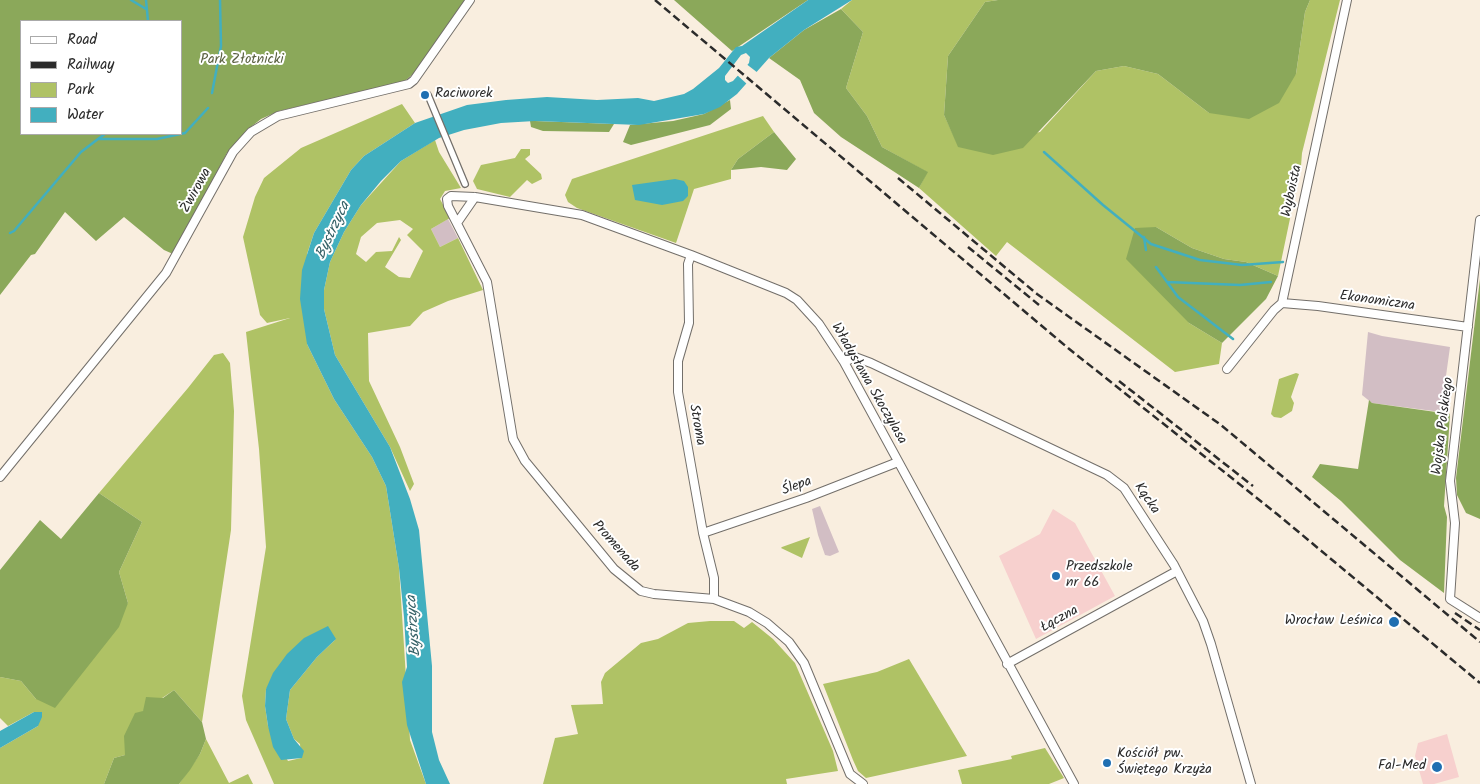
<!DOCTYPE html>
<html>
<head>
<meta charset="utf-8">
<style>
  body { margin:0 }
  #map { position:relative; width:1480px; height:784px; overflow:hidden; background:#f9eedf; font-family:Kalam,sans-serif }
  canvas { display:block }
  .legend { position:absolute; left:20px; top:20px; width:162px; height:115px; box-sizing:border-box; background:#fff; border:1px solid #aaa; margin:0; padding:6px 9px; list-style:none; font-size:15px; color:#2b2b2b }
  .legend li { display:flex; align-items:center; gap:10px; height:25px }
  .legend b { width:25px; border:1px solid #aaa }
</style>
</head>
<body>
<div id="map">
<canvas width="1480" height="784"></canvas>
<ul class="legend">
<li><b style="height:6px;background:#fff"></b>Road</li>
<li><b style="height:6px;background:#2b2b2b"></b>Railway</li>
<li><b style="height:14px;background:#afc265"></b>Park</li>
<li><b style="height:14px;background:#42afbf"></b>Water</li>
</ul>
</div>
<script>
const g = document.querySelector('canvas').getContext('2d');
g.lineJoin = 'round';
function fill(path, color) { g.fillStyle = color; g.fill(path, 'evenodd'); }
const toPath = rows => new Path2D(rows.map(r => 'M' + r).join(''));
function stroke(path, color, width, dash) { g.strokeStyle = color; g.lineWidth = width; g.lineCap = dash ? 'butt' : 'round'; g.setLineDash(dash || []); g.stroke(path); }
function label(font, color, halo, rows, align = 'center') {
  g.font = font + ' Kalam,sans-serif'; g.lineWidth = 4; g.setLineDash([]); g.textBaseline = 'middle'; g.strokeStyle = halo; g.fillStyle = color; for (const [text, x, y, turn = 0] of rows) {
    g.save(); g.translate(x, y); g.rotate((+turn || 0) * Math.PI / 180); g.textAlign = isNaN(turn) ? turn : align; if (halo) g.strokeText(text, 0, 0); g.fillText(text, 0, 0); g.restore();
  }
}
fill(toPath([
  [1053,509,1075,523,1115,596,1036,639,999,556,1040,534],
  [1447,734,1459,777,1434,784,1423,784,1415,756,1418,743]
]), '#f7d0ce');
fill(toPath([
  [448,219,458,238,440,247,431,229],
  [1368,332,1382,336,1450,347,1441,412,1372,403,1362,395],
  [820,506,839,552,830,556,825,555,818,535,812,509]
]), '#d2bec4');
fill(toPath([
  [852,0,998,0,985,2,948,56,944,115,959,147,1040,132,1096,71,1124,66,1158,74,1209,113,1296,74,1305,12,1310,0,1340,0,1302,153,1301,166,1278,276,1246,262,1224,259,1192,248,1156,227,1189,323,1222,343,1219,364,1175,372,1007,242,996,256,919,188,927,172,882,147,867,116,846,88,863,32,841,9],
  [402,104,415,123,364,156,351,170,314,233,307,254,307,344,334,399,372,457,386,486,399,568,410,740,426,784,274,784,246,720,242,696,266,547,259,449,246,332,290,318,267,323,260,315,243,237,255,197,264,178,301,148],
  [336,639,317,657,290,690,286,719,294,739,300,744,301,758,288,761,268,726,265,706,266,689],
  [763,116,774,132,738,159,731,170,731,179,694,189,676,243,577,208,568,202,565,195,572,179],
  [435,140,439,152,461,188,445,191,440,199,450,218,431,229,440,247,458,238,483,290,448,301,423,312,410,326,368,333,369,381,400,447,414,484,410,491,390,447,335,355,324,309,324,290,330,262,344,232,361,205,401,161],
  [400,220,413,229,407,235,423,251,410,278,399,277,385,267,401,240,399,237,392,251,376,252,366,262,356,254,361,237,377,223],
  [521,149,530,149,530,155,525,159,541,174,542,179,532,184,527,180,510,197,477,189,473,181,481,165,515,158],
  [223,353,230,363,234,411,231,530,202,722,174,690,143,711,125,755,114,758,104,784,0,784,0,748,38,726,34,712,8,726,0,718,0,677,21,681,36,699,128,603,119,572,142,522,99,493,188,388,214,355],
  [1296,373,1299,374,1291,397,1294,403,1292,411,1281,418,1274,417,1271,414,1279,379],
  [810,537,802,558,781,548,782,547],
  [710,621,734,621,744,628,752,622,773,639,795,663,833,751,838,771,786,779,787,784,543,784,555,738,578,734,571,705,603,704,601,682,605,673,641,643,658,639,688,623],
  [909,659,967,756,866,778,858,771,853,760,823,684,877,672],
  [206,739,229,783,248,774,253,784,179,784,200,754],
  [1045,748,1064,778,1049,784,962,784,958,770,1012,759,1011,756]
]), '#afc265');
fill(toPath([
  [0,0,465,0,415,72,404,82,279,111,261,119,247,130,227,153,173,254,164,250,124,217,96,241,65,212,35,254,31,255,0,295],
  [21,21,181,21,181,134,21,134],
  [674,0,808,0,732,51],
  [998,0,1310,0,1305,12,1296,74,1279,103,1249,119,1209,113,1158,74,1124,66,1096,71,1023,148,993,155,958,147,944,115,948,56,985,2],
  [841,9,863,32,846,88,867,116,882,147,928,172,919,188,841,137,814,113,800,80,769,58,804,30],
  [730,100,731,109,710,125,631,145,623,142,630,125,673,121,704,114],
  [530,121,535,121,614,124,609,132,543,131,531,127],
  [774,132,796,159,787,170,761,167,731,170,738,159],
  [1156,227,1192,248,1224,259,1246,262,1278,276,1266,299,1222,343,1189,323,1126,259,1135,228],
  [1480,279,1480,519,1466,513,1457,495,1456,478],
  [1369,400,1372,403,1450,414,1444,506,1447,517,1444,593,1400,560,1341,501,1312,477,1320,464,1358,469],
  [99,493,142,522,119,572,128,603,119,627,55,708,36,699,21,681,0,677,0,570,40,520,61,539],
  [174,690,202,722,206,739,200,754,190,770,179,784,104,784,114,758,125,755,124,736,135,713,143,711,146,697,163,698]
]), '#8ba85a');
fill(toPath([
  [808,0,852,0,804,30,769,58,737,94,720,107,704,114,639,125,535,121,501,123,464,130,439,138,401,161,381,181,361,205,344,232,330,262,324,290,324,309,335,355,390,447,410,499,419,530,432,666,432,732,439,760,450,784,426,784,407,725,402,682,407,667,404,617,399,568,386,486,372,457,334,399,307,344,300,299,302,270,314,233,351,170,364,156,415,123,467,105,506,100,547,97,597,100,638,98,654,101,684,94,693,89,719,68,736,47,742,46],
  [746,53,750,57,749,63,733,81,728,83,725,80,725,76,741,55],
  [675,179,684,181,688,187,688,196,683,201,662,205,635,200,632,185],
  [328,626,336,639,317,657,290,690,286,719,294,739,304,751,302,758,281,760,273,747,268,726,265,706,266,689,273,673,287,654,304,638],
  [34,712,42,712,42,717,38,726,0,748,0,731]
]), '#42afbf');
fill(toPath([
  [745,63,758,73,748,85,736,74]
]), '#f9eedf');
stroke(toPath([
  [131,0,146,9],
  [146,0,148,21],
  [212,93,221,46,220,0],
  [98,139,105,134],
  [1044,152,1103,205,1151,244,1200,260,1242,265,1283,262],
  [10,233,14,231,81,152,98,139,157,139,185,133,208,108],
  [1144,237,1146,250],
  [1156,267,1178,297,1233,339],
  [1167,282,1240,285,1271,282]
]), '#42afbf', 2.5);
const pedestrian = toPath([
  [428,95,465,184]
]);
const minor = toPath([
  [1480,220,1450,481,1455,523,1450,599,1480,618],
  [457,223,475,197],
  [691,255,688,264,689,323,678,361,678,392,703,533,714,578,714,599],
  [1282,303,1318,306,1468,327],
  [844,362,855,357,871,363,1107,475,1124,488,1174,565,1203,621,1211,644,1251,784],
  [1227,369,1274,310,1282,303,1347,0],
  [0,477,166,273,233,152,251,132,278,116,409,84,414,80,470,0],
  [703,533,806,498,898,462],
  [1007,664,1177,571],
  [863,784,850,774,804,663,789,642,767,623,749,612,714,599,654,594,641,591,614,569,525,461,513,439,487,282,448,206,447,199,451,196,475,197,582,215,691,255,786,293,797,300,819,324,844,362,1074,784]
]);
stroke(pedestrian, '#736f6a', 8);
stroke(minor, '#736f6a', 10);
stroke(pedestrian, '#fff', 5.5);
stroke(minor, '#fff', 8);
stroke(toPath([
  [655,0,1068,348,1277,514,1480,683],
  [898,178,1037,294,1221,425,1480,642],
  [968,247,1039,305],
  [1119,381,1253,486],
  [1455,613,1480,630]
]), '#2b2b2b', 2.5, [8, 4]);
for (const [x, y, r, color] of [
  [425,95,5,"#1f6fb2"],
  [1056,576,5,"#1f6fb2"],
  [1394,622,6,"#1f6fb2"],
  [1107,763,5,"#1f6fb2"],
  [1437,767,6,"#1f6fb2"]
]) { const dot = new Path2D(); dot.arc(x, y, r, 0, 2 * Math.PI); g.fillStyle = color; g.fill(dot); stroke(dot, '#fff', 2); }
label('14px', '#59603f', '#fff', [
  ["Park Złotnicki",242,61]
]);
label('14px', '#2b2b2b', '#fff', [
  ["Raciworek",435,95],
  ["Przedszkole",1066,568],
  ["nr 66",1066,584],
  ["Wrocław Leśnica",1383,622,"right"],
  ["Kościół pw.",1117,755],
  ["Świętego Krzyża",1117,771],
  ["Fal-Med",1426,767,"right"]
], 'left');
label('14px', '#2b2b2b', '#fff', [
  ["Żwirowa",197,191,-61],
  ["Wyboista",1293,191,-78],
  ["Ekonomiczna",1377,302,8],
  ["Władysława Skoczylasa",868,384,60],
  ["Stroma",696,425,80],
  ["Wojska Polskiego",1444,426,-83],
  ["Ślepa",797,487,-20],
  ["Kącka",1146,499,56],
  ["Promenada",615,547,48],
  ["Łączna",1060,620,-29]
]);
label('italic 15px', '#346066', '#fff', [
  ["Bystrzyca",334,231,-65],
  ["Bystrzyca",415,626,-94]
]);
</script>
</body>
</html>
